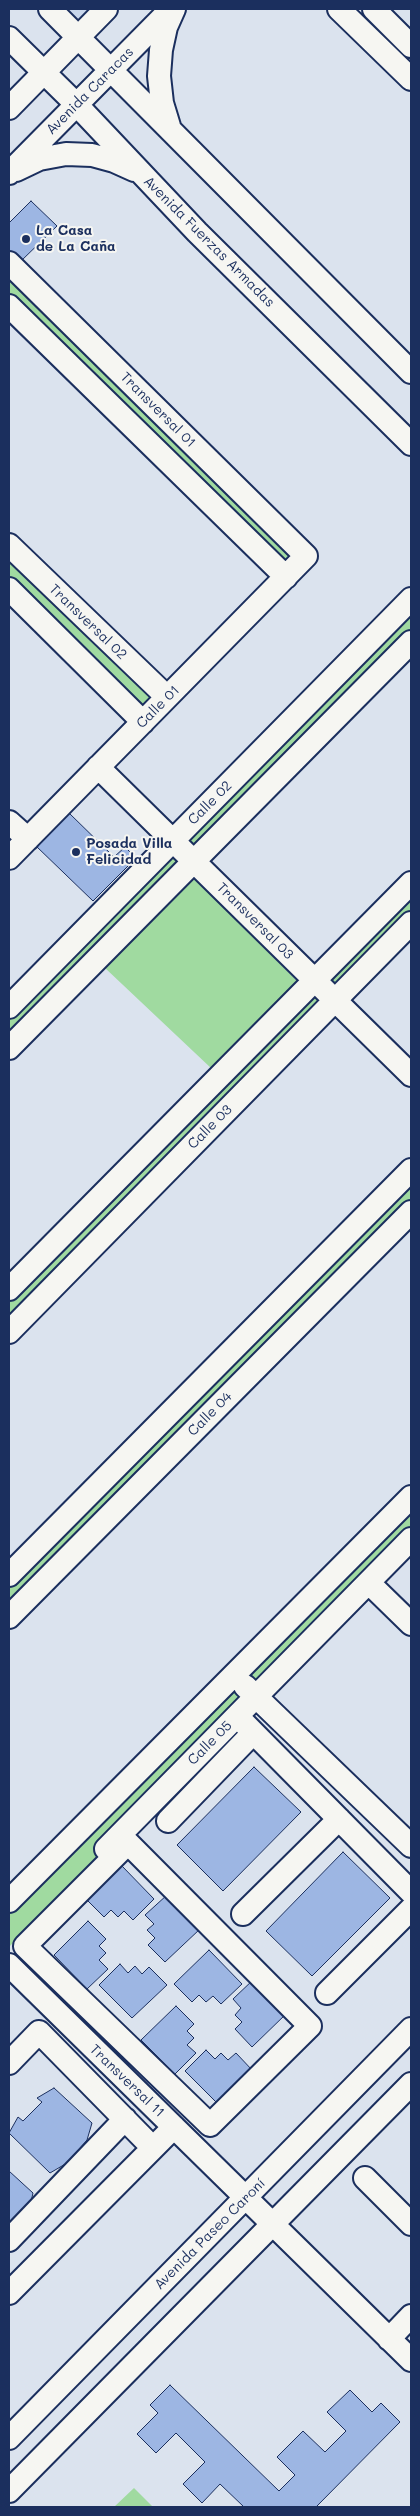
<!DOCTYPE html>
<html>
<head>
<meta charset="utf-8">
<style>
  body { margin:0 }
  #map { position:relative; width:420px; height:2516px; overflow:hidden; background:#dbe3ee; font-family:Mali,sans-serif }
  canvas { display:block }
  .frame { position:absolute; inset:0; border:10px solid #1b2f5e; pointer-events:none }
</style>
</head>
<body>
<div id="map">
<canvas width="420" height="2516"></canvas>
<div class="frame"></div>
</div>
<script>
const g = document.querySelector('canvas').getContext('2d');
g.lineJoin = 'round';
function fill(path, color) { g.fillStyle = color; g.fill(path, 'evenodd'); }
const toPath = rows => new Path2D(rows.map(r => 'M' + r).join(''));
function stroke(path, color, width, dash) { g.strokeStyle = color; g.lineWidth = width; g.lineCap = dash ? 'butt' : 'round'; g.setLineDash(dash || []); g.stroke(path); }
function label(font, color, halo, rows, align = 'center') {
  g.font = font + ' Mali,sans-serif'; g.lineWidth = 4; g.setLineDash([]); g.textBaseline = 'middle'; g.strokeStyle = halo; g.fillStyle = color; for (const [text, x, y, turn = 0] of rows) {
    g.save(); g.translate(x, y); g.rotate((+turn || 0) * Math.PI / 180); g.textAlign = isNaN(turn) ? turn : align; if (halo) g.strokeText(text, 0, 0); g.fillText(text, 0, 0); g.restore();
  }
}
fill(toPath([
  [50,9,106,9,79,37]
]), '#c8d6eb');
fill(toPath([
  [9,263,306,556,287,577,9,306],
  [9,545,167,698,144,722,9,589],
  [411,599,411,642,9,1048,9,1007],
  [195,878,299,983,212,1069,105,968],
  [411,883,411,923,9,1332,9,1289],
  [411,1170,411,1212,9,1617,9,1575],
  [411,1497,411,1539,9,1947,9,1901],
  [134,2488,153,2507,114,2507]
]), '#a0daa0');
const building = toPath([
  [31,201,57,226,20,262,9,251,9,223,31,201],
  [69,813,114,857,125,847,136,858,93,901,36,846,69,813],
  [254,1767,301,1812,223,1891,177,1845,254,1767],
  [343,1852,390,1898,312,1976,266,1931,343,1852],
  [121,1865,154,1899,133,1920,124,1911,118,1917,111,1910,104,1917,86,1899,121,1865],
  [167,1895,200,1929,165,1962,148,1945,155,1938,147,1930,154,1924,145,1915,167,1895],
  [88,1921,106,1939,99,1946,106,1953,99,1960,108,1969,87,1989,54,1955,88,1921],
  [209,1950,242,1984,221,2004,213,1996,206,2002,199,1995,192,2002,174,1984,209,1950],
  [120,1964,128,1973,135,1966,142,1974,149,1967,167,1985,132,2018,99,1985,120,1964],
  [254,1979,287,2013,252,2047,235,2029,242,2022,235,2015,241,2008,233,1999,254,1979],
  [176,2006,194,2024,187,2031,194,2038,187,2045,196,2053,175,2074,141,2040,176,2006],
  [206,2050,215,2059,221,2053,228,2060,236,2053,253,2071,219,2105,185,2071,206,2050],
  [54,2088,92,2123,87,2140,67,2163,50,2173,9,2133,18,2117,23,2121,42,2102,37,2098,54,2088],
  [9,2171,33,2193,29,2210,9,2232,9,2171],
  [170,2385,279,2491,295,2475,277,2457,303,2431,325,2452,346,2431,327,2412,350,2390,372,2412,381,2403,400,2422,316,2507,244,2507,220,2484,202,2503,183,2484,205,2462,176,2433,156,2453,137,2434,158,2413,150,2405,170,2385]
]);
fill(building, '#9db6e3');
stroke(building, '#1b2f5e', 1);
const minor = toPath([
  [50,9,411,372],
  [339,9,411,79],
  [374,9,411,46],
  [9,38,76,104,197,232,411,444],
  [9,108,106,9],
  [169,126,162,103,159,76,161,50,166,27,174,9],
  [16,170,39,159,66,154,92,155,114,161,134,170],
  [9,173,171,9],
  [9,263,306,556,9,858],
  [9,306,286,577],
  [9,545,167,697],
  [9,589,143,722],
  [98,767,411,1075],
  [9,822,28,839],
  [9,1007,411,599],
  [9,1048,411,642],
  [9,1289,411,883],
  [9,1332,411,923],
  [9,1575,411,1170],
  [369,1583,411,1624],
  [9,1617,411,1212],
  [245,1686,411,1846],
  [237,1716,411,1892],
  [168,1821,253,1733],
  [128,1843,310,2026,210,2125,25,1946,128,1843],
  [106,1849,411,1539],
  [9,1901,411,1497],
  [243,1914,339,1819],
  [9,1965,411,2360],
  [327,1993,411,1909],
  [9,2063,39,2032,153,2148],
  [365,2178,411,2224],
  [9,2240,125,2119],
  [9,2293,174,2127],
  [389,2339,411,2316],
  [9,2438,411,2029],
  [9,2491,411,2084]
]);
stroke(minor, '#1b2f5e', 26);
stroke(minor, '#f6f6f2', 22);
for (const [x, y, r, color] of [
  [26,239,5,"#1b2f5e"],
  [76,852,5,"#1b2f5e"]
]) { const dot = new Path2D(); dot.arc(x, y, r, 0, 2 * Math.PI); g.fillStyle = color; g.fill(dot); stroke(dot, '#f6f6f2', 2); }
label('14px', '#1b2f5e', '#f6f6f2', [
  ["Avenida Caracas",90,91,-45],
  ["Avenida Fuerzas Armadas",209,242,45],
  ["Transversal 01",158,410,45],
  ["Transversal 02",88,622,44],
  ["Calle 01",158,707,-45],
  ["Calle 02",210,803,-45],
  ["Transversal 03",255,921,45],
  ["Calle 03",210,1127,-45],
  ["Calle 04",210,1414,-45],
  ["Calle 05",210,1743,-45],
  ["Transversal 11",127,2081,44],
  ["Avenida Paseo Caroní",210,2234,-45]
]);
label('bold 14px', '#1b2f5e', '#f6f6f2', [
  ["La Casa",36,231],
  ["de La Caña",36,247],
  ["Posada Villa",86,844],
  ["Felicidad",86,860]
], 'left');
</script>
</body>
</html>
